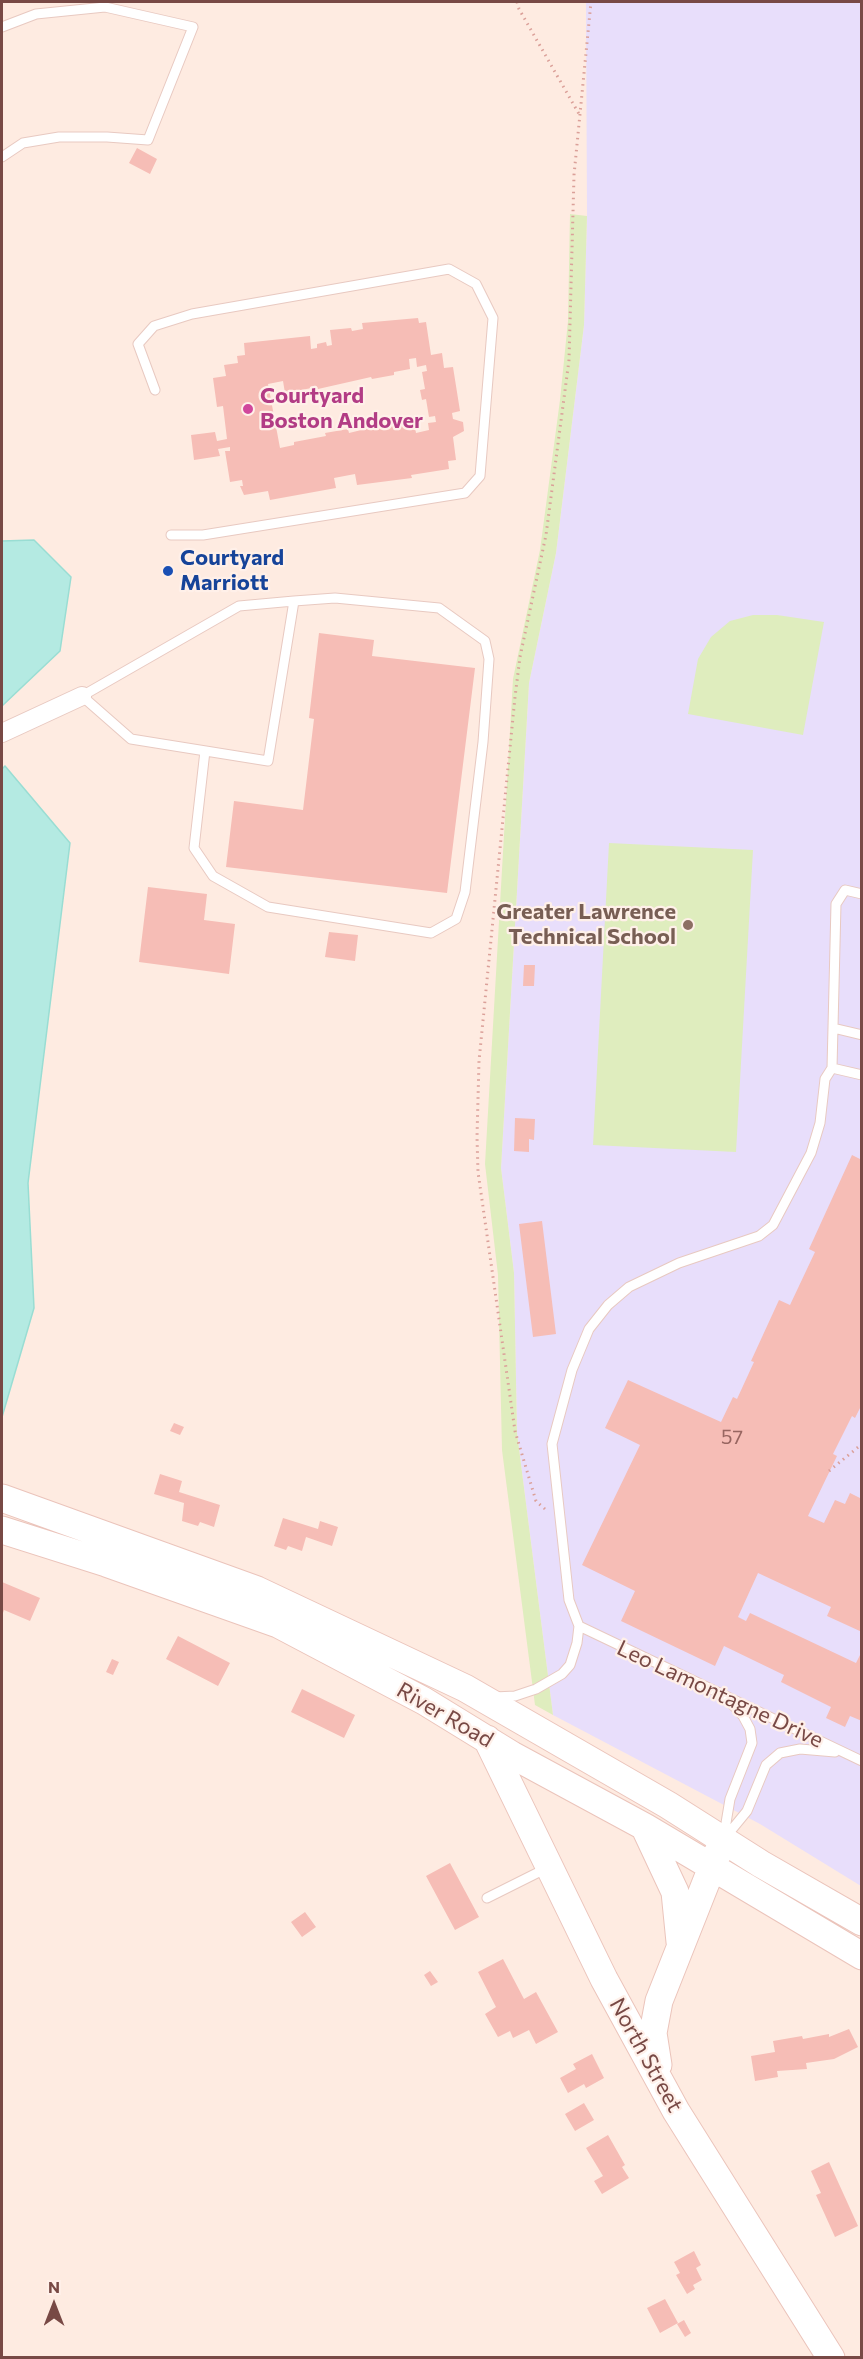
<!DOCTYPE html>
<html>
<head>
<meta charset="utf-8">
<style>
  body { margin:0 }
  #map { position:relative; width:863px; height:2359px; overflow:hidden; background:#feebe1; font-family:Commissioner,sans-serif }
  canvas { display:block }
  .frame { position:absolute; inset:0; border:3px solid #784945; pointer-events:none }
  .north { position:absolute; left:24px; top:2275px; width:60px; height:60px; -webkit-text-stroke:4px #fff0e9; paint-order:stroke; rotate:0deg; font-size:16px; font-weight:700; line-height:24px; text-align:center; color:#784945 }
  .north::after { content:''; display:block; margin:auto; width:21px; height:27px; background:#784945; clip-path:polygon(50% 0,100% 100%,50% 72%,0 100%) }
</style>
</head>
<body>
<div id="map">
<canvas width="863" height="2359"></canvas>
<div class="frame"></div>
<div class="north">N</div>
</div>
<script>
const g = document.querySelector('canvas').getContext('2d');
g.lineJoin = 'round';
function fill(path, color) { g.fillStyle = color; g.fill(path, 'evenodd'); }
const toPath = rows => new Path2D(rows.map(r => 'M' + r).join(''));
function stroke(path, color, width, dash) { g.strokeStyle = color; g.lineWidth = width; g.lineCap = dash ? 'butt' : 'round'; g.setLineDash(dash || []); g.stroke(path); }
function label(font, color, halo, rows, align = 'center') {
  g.font = font + ' Commissioner,sans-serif'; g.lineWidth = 4.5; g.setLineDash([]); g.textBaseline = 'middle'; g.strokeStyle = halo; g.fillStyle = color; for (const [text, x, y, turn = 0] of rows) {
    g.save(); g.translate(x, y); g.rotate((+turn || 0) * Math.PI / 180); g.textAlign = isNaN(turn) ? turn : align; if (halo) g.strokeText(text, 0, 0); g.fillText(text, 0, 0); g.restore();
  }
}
fill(toPath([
  [586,2,861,2,861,1886,760,1824,553,1715,517,1433,514,1273,501,1168,529,683,556,553,584,325,587,216]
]), '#e8defb');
fill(toPath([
  [570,214,587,216,584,325,556,553,529,683,501,1168,514,1273,517,1433,553,1715,535,1705,502,1450,498,1275,485,1164,513,679,540,550,560,400,568,321],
  [753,615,777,615,824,622,803,735,688,714,698,659,711,637,730,621],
  [609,843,753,850,736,1152,593,1145]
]), '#dfedbe');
const water = toPath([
  [34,540,71,577,60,651,2,706,2,541,34,540],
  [5,766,70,843,28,1183,34,1308,2,1417,2,769,5,766]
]);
fill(water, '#b4eae2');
stroke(water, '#99ddd3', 1.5);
fill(toPath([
  [137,148,157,159,150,174,129,163],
  [418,318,419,323,426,322,431,355,442,353,444,368,453,367,460,411,452,413,453,419,463,422,464,431,453,437,456,460,448,461,449,469,411,475,412,478,357,485,355,474,334,478,336,488,270,500,268,491,244,495,240,486,243,486,242,480,230,482,225,451,230,451,230,447,218,449,220,456,194,460,191,435,215,432,217,441,227,439,223,406,217,407,213,378,226,376,224,365,238,363,237,356,245,355,244,343,310,336,311,349,317,348,317,344,326,342,327,346,332,345,330,330,351,328,352,331,363,329,362,323],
  [416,358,417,367,426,365,427,371,422,372,425,389,420,390,422,400,426,399,429,417,435,416,436,422,428,423,429,430,416,433,414,421,403,423,403,420,349,433,348,429,325,433,326,436,294,442,294,445,280,448,268,384,283,381,285,393,317,387,318,389,371,377,372,379,394,375,394,372,410,369,409,359],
  [319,633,374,640,372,656,475,668,447,893,226,867,234,801,303,810,314,719,309,718],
  [148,887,207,894,204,920,235,924,229,974,139,962],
  [329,932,358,935,355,961,325,957],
  [524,965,535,965,534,986,523,986],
  [515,1118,535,1119,534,1140,529,1139,529,1152,514,1151],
  [852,1155,862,1160,862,1404,855,1418,852,1416,833,1454,837,1456,808,1516,824,1523,835,1500,845,1504,850,1493,862,1499,862,1632,827,1616,831,1607,758,1573,738,1617,746,1621,750,1613,856,1663,862,1651,862,1721,850,1716,845,1727,826,1718,831,1707,781,1682,784,1675,724,1646,715,1666,621,1621,635,1591,582,1565,640,1445,605,1428,628,1380,721,1422,733,1397,737,1399,754,1362,751,1361,779,1300,790,1305,815,1252,809,1249],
  [542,1221,556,1334,533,1337,519,1224],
  [174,1423,184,1427,180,1435,170,1431],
  [160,1474,182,1481,179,1492,220,1505,214,1527,200,1522,198,1526,182,1521,184,1503,154,1494],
  [283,1518,318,1529,320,1521,338,1527,332,1546,306,1537,302,1551,288,1546,286,1550,274,1546],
  [2,1582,40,1598,30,1621,4,1610,2,1616],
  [178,1636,230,1663,218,1686,166,1659],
  [112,1659,119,1662,113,1675,106,1672],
  [302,1689,355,1715,344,1738,291,1712],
  [450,1863,479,1917,455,1930,426,1876],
  [305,1912,316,1927,302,1937,291,1922],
  [503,1959,524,1999,536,1992,558,2032,536,2044,529,2030,513,2038,510,2031,498,2037,485,2014,496,2007,478,1972],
  [430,1971,438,1982,431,1986,424,1975],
  [849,2029,858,2047,834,2059,806,2063,807,2069,777,2071,778,2077,755,2081,751,2056,775,2052,773,2041,802,2036,803,2039,829,2034,829,2037],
  [592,2054,604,2078,586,2088,584,2084,568,2093,560,2078,576,2069,573,2064],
  [584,2103,594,2120,575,2131,565,2114],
  [608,2135,625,2165,622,2167,629,2178,602,2194,594,2181,603,2176,586,2148],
  [829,2162,858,2226,835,2237,816,2195,821,2193,811,2171],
  [694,2251,701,2265,696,2268,702,2280,693,2285,695,2289,687,2294,676,2275,680,2273,674,2262],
  [665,2299,678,2323,660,2333,647,2308],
  [684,2320,691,2333,685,2337,677,2324]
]), '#f6bdb6');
const lane = toPath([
  [2,27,36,14,105,7,193,27,148,140,107,137,59,137,23,143,2,157],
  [155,390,138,344,154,326,192,314,449,269,476,284,493,318,480,476,465,493,203,535,171,535],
  [294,601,268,761,131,739,82,696,239,606,294,601],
  [205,751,194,848,213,876,268,907,431,933,456,919,465,892,483,742,489,659,485,641,439,608,335,598,294,601],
  [833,1028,862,1035],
  [832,1068,836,904,845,890,862,894],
  [579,1626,862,1761],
  [495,1697,515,1696,536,1689,562,1674,570,1665,577,1643,579,1626,569,1600,552,1444,572,1370,589,1329,608,1305,629,1287,679,1263,759,1236,773,1225,811,1153,820,1123,825,1079,832,1068,862,1075],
  [724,1835,730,1799,752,1743,750,1729,743,1716,730,1702],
  [724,1839,747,1811,766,1765,780,1753,800,1749,835,1752],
  [487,1898,547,1868]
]);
const street = toPath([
  [2,733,82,696]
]);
const secondary = toPath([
  [2,1498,257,1590,465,1688,668,1805,761,1864,862,1922],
  [2,1530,106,1563,278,1624,424,1701,512,1755,645,1827,862,1956],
  [487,1739,604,1979,676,2111,831,2358],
  [645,1828,675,1892,680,1942],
  [658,2065,653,2033,659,2001,718,1852]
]);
stroke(lane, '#e8c9c1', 11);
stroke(street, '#e8c9c1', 20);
stroke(secondary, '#ebc4bb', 29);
stroke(toPath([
  [517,2,519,9,579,114],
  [829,1471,862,1444],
  [545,1509,536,1501,515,1431,478,1172,477,1137,479,1061,515,697,520,657,546,535,569,360,574,175,591,2]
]), '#dba099', 3, [1.5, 4.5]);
stroke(lane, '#fff', 9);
stroke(street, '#fff', 18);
stroke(secondary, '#fff', 27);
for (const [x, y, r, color] of [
  [248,409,6,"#d1479c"],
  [168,571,6,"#1a4fb4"],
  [688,925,6,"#8d6e63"]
]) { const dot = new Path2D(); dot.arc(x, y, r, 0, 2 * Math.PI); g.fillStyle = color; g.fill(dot); stroke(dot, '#fff0e9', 2); }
label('20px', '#986661', null, [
  ["57",732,1437]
]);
label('bold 22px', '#b23c85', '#fff0e9', [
  ["Courtyard",260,396],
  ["Boston Andover",260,421]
], 'left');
label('bold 22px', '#164399', '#fff0e9', [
  ["Courtyard",180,558],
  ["Marriott",180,583]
], 'left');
label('bold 22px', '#785e54', '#fff0e9', [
  ["Greater Lawrence",676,912],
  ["Technical School",676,937]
], 'right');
label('22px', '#784945', '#fff0e9', [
  ["Leo Lamontagne Drive",720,1694,25],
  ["River Road",445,1715,30],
  ["North Street",646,2055,61]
]);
</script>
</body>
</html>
